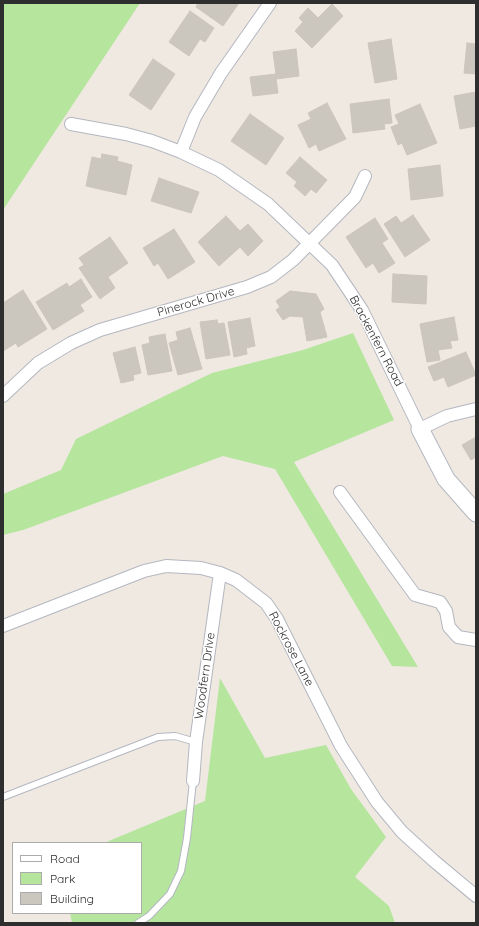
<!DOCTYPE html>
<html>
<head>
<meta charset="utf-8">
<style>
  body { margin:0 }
  #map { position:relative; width:479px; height:926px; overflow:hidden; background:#efe9e1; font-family:Quicksand,sans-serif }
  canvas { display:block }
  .frame { position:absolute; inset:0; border:4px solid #2e2e2e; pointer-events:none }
  .legend { position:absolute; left:12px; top:842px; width:130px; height:72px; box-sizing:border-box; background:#fff; border:1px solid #ababab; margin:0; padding:5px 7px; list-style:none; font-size:12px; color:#2e2e2e }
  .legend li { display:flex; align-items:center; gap:8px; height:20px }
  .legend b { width:20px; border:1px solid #ababab }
</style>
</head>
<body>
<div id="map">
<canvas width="479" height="926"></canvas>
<div class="frame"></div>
<ul class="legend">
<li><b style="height:5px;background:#fff"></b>Road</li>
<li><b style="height:11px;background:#b6e59e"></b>Park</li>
<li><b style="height:11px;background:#cbc7bf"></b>Building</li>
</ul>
</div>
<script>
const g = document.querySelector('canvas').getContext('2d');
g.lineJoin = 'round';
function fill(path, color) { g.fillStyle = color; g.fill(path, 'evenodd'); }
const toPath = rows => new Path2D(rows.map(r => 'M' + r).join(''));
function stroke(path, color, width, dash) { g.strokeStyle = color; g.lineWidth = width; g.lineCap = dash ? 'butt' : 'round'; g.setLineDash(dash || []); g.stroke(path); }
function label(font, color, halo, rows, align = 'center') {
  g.font = font + ' Quicksand,sans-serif'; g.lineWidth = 3; g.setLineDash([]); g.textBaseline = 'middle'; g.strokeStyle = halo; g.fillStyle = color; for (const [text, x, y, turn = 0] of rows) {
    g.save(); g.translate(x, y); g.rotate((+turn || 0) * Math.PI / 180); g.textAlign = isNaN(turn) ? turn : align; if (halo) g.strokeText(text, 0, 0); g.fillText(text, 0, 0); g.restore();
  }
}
fill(toPath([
  [3,3,140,3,3,210],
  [353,333,394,420,294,462,418,667,392,666,275,469,223,456,23,530,3,535,3,494,61,470,76,439,212,373,303,350],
  [220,678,265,758,326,745,351,789,386,837,355,877,389,906,395,923,72,923,70,913,141,913,141,843,104,843,205,801]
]), '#b6e59e');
const building = toPath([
  [198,3,239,3,223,26,196,7,198,3],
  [332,4,343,16,312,48,295,31,303,22,299,18,308,8,318,18,332,4],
  [190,11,214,28,205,42,200,39,189,56,169,42,190,11],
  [391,39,397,79,375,83,368,43,391,39],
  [467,43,476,44,476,74,464,73,467,43],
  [296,49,299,76,276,79,278,93,253,96,250,77,276,74,273,52,296,49],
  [153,59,175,74,151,110,129,95,153,59],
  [476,92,476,126,460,129,454,96,476,92],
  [389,99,392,123,384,124,385,129,353,133,350,104,389,99],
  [327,103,346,139,319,151,316,144,309,148,298,125,311,119,308,113,327,103],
  [420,104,437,143,407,155,402,143,398,145,391,127,399,124,395,115,420,104],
  [250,114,284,138,266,165,231,141,250,114],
  [102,154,118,157,117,161,132,165,126,195,86,186,92,157,101,159,102,154],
  [300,157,327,180,316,193,311,189,305,196,294,186,297,182,286,173,300,157],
  [440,165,443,196,411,200,408,169,440,165],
  [159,178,199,192,191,213,151,201,159,178],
  [413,215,430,240,405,257,384,224,396,216,401,223,413,215],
  [226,216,240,231,248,224,263,241,248,256,240,247,219,266,198,242,226,216],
  [375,218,388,239,382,243,395,263,379,273,373,263,366,268,346,237,375,218],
  [174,229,195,262,168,279,158,263,154,266,143,248,174,229],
  [110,237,128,263,108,277,115,288,100,299,79,268,84,265,79,258,110,237],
  [393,274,427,276,426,304,392,302,393,274],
  [81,279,92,297,80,305,84,311,53,330,36,302,67,283,69,287,81,279],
  [23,290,47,329,18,347,16,343,3,351,3,303,23,290],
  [290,291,316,294,324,309,320,312,327,337,307,341,303,317,290,316,283,320,276,310,280,307,276,301,290,291],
  [454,317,458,340,450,341,452,348,438,350,440,360,427,362,420,324,454,317],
  [250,318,255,346,246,348,247,354,234,357,228,322,250,318],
  [217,320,218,324,224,323,230,355,206,359,200,322,217,320],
  [190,328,202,369,178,375,169,343,178,340,176,332,190,328],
  [165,334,172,371,148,375,142,345,150,343,149,337,165,334],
  [135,347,141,373,133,375,134,380,121,383,113,353,135,347],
  [466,352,476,375,448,387,444,377,434,381,428,367,466,352],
  [476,437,476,457,471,460,462,445,476,437]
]);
fill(building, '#cbc7bf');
stroke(building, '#cbc5ba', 1);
const lane = toPath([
  [3,797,158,737,175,736,196,742],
  [138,923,149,916,170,894,181,871,187,838,193,781]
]);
const street = toPath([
  [71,124,126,134,152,141,181,152,219,170,268,204,332,265,362,310,420,429,447,416,476,409],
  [181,152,195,117,221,73,270,3],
  [3,396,38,363,71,343,100,330,247,287,271,277,293,260,355,197,365,176],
  [340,492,415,595,440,602,446,611,449,627,458,637,476,640],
  [3,626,144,571,166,566,201,568,220,573,236,580,266,603,277,619,341,746,377,802,402,832,434,861,476,896],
  [193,781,196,742,220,573]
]);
const secondary = toPath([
  [420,429,446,479,476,513]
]);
stroke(lane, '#b4b7c1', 8);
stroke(street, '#b4b7c1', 14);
stroke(secondary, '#b4b7c1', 19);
stroke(lane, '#fff', 6);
stroke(street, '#fff', 12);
stroke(secondary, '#fff', 17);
label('12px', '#2e2e2e', '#fff', [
  ["Pinerock Drive",196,302,-16],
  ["Brackenfern Road",376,341,62],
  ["Rockrose Lane",291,649,62],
  ["Woodfern Drive",205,676,-82]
]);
</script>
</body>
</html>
